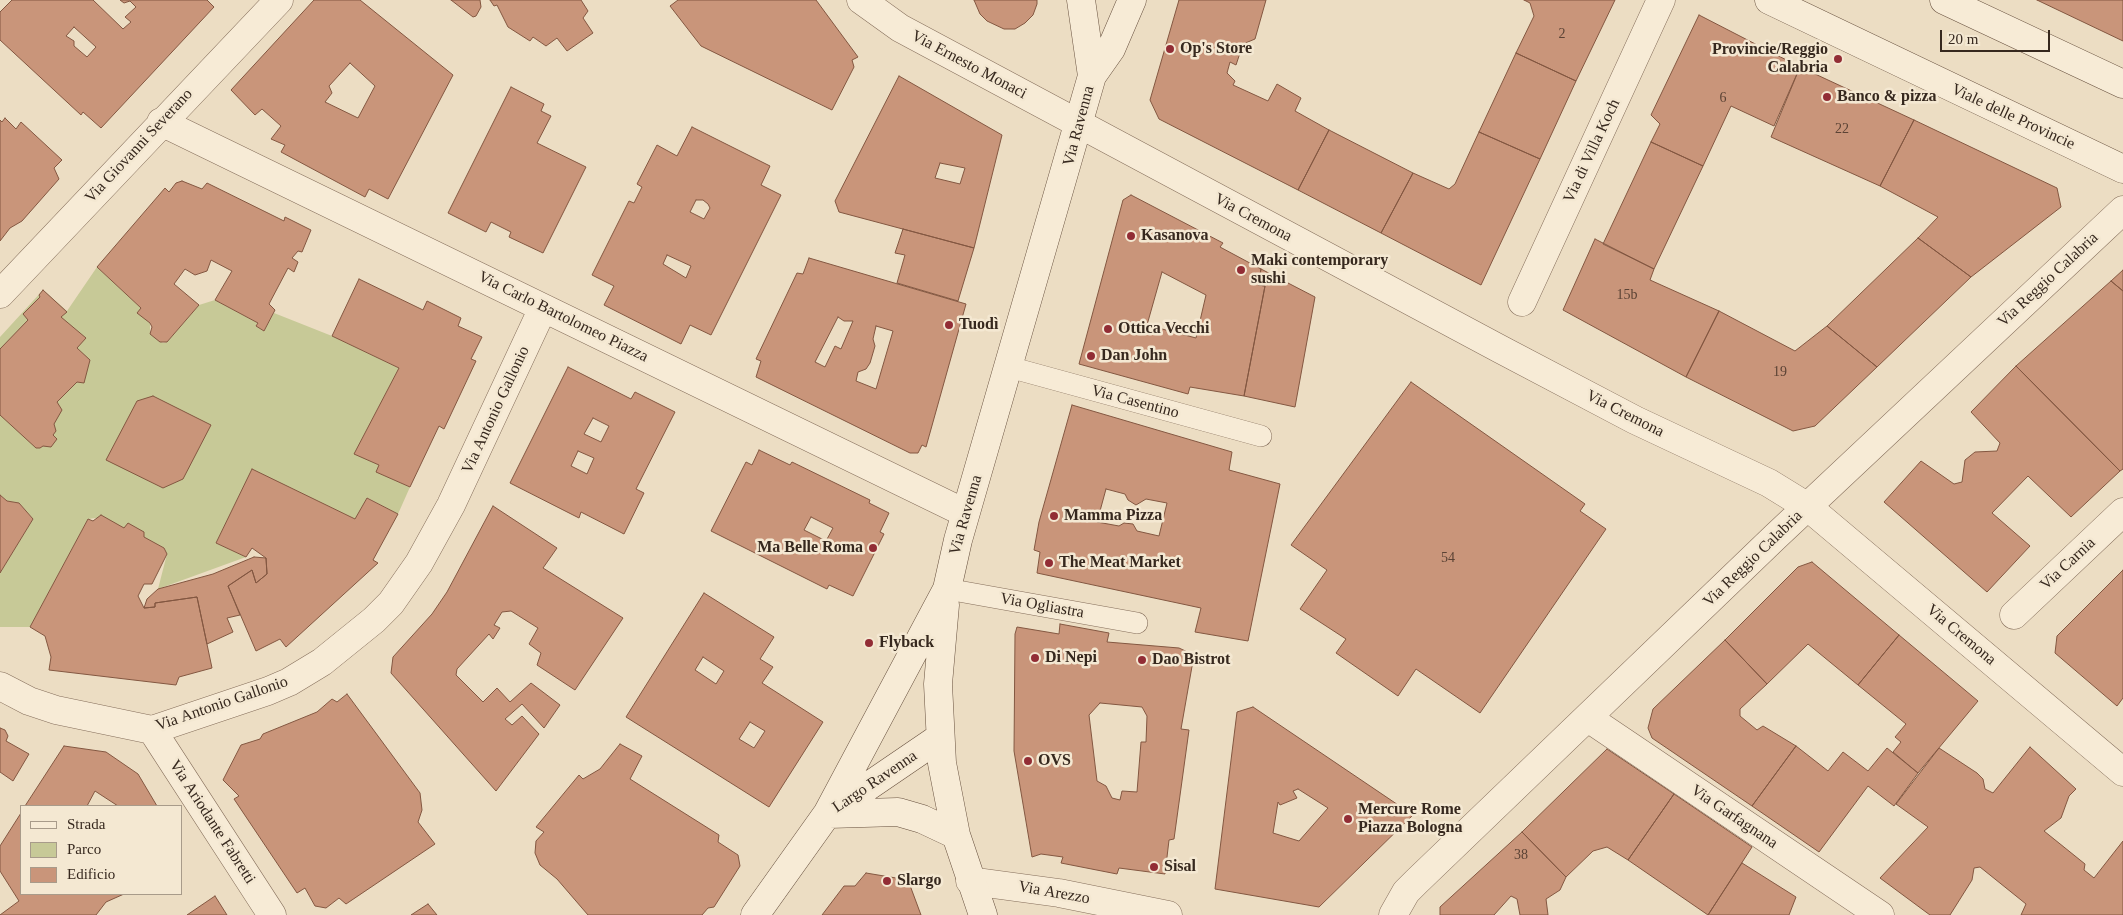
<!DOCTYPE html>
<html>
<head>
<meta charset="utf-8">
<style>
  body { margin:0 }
  #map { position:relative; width:2123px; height:915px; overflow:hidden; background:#ecddc3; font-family:"Times New Roman",serif }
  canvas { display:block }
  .legend { position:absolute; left:20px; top:805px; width:162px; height:90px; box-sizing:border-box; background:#f4e8d2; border:1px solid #a89b8a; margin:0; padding:6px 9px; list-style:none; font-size:15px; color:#36281e }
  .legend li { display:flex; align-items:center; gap:10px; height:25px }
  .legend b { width:25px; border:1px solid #a89b8a }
  .scale { position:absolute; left:1940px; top:30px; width:110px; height:22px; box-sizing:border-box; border:2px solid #36281e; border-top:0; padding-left:6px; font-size:15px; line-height:18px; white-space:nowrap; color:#36281e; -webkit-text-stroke:4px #f4e8d2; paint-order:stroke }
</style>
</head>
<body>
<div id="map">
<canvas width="2123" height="915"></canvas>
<ul class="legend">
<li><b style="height:6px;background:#f7ebd6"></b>Strada</li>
<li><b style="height:14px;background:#c7c997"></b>Parco</li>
<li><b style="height:14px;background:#c9957a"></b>Edificio</li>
</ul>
<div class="scale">20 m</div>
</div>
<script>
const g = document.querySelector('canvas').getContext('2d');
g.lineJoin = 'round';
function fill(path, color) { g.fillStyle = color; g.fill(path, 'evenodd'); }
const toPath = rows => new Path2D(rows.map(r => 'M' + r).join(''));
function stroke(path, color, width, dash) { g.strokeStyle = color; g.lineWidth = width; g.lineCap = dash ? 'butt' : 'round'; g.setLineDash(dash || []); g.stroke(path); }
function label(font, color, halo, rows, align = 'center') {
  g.font = font + ' "Times New Roman",serif'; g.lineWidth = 5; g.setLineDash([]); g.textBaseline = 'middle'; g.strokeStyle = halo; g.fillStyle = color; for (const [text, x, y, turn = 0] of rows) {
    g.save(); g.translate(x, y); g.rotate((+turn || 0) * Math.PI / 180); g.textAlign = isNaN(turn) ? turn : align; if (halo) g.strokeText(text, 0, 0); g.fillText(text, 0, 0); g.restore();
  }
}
fill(toPath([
  [97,267,141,308,150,323,150,334,163,343,167,342,199,305,215,300,258,323,256,326,264,331,274,313,332,336,399,368,355,453,379,465,377,472,410,487,398,514,368,498,355,519,252,470,216,543,246,557,158,589,167,554,164,548,96,518,88,519,30,627,0,627,0,573,33,519,19,503,7,501,0,495,0,337,43,290,67,311]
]), '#c7c997');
const building = toPath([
  [12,0,93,0,123,29,131,22,125,17,136,7,130,1,124,3,120,0,207,0,214,7,101,128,83,112,81,115,0,40,0,12,12,0],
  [74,27,96,47,87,57,74,46,74,41,66,36,74,27],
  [314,0,360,0,453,75,388,199,369,189,365,197,281,152,285,145,271,139,281,126,262,109,255,115,231,90,314,0],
  [350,63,375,86,358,118,325,102,332,93,329,86,350,63],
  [451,0,480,0,481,7,476,16,473,17,451,0],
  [490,0,581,0,588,11,583,18,593,33,567,51,557,38,546,46,533,37,530,41,508,27,497,5,494,6,490,0],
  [678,0,816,0,858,57,852,60,854,67,832,110,701,46,670,6,678,0],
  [974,0,1037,0,1037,4,1033,15,1025,23,1015,29,1004,29,987,21,980,14,974,0],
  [1179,0,1266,0,1255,39,1243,44,1236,65,1230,62,1227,73,1235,81,1233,85,1268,101,1277,84,1301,98,1295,111,1329,130,1298,190,1159,119,1150,100,1179,0],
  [1524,0,1615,0,1576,81,1516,53,1534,16,1530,3,1524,0],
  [2037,0,2123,0,2123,41,2037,0],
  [1699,15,1800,67,1774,126,1731,106,1703,166,1651,142,1660,124,1651,115,1699,15],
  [1516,53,1576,81,1540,159,1479,132,1516,53],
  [1800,67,1914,120,1880,186,1771,137,1800,67],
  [899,76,1002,135,974,248,839,212,835,201,899,76],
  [940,163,965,168,960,184,935,178,940,163],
  [511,87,544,104,541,111,551,116,537,143,586,167,543,253,509,237,511,232,491,222,486,232,448,213,511,87],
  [5,118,16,129,21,122,62,160,54,168,59,179,22,221,10,228,0,241,0,120,2,122,5,118],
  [1914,120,2057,188,2061,207,1971,277,1918,238,1938,217,1880,186,1914,120],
  [692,127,770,166,761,185,781,195,711,335,690,325,681,344,604,305,614,286,592,275,629,201,634,203,642,187,637,184,657,145,677,156,692,127],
  [696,200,703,200,708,204,710,208,704,219,690,212,696,200],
  [667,255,691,266,686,278,663,264,667,255],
  [1329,130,1413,173,1381,233,1298,190,1329,130],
  [1479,132,1540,159,1481,285,1381,233,1413,173,1449,189,1455,184,1479,132],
  [1651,142,1703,166,1654,269,1603,244,1651,142],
  [182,181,202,189,207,183,284,221,285,217,311,230,302,252,298,251,292,258,298,262,294,272,288,268,269,304,275,310,264,331,256,326,258,323,215,300,232,271,211,260,207,271,195,275,185,269,174,284,199,305,167,342,160,342,150,334,152,327,150,323,137,313,141,308,97,267,165,188,169,192,176,183,182,181],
  [1131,195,1223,243,1220,247,1261,269,1258,285,1265,286,1244,396,1190,387,1188,394,1079,364,1123,200,1131,195],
  [1162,272,1206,295,1196,338,1147,325,1162,272],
  [903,229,974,248,958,301,897,283,905,255,895,253,903,229],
  [1918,238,1971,277,1877,367,1827,326,1918,238],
  [1595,239,1654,269,1650,280,1719,311,1686,377,1563,310,1595,239],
  [809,258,966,304,926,447,922,445,918,453,910,453,756,377,761,361,756,359,797,273,803,274,809,258],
  [838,317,844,321,853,321,841,349,835,346,825,367,815,362,838,317],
  [876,326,893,331,876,389,856,381,858,372,866,369,870,363,875,346,873,339,876,326],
  [1261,269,1315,297,1295,407,1244,396,1265,286,1258,285,1261,269],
  [2123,270,2123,291,2111,281,2123,270],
  [359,279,423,310,427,301,461,318,458,326,482,337,471,359,476,361,444,429,439,426,410,487,376,472,379,465,354,454,399,368,332,336,359,279],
  [2111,281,2123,291,2123,469,2120,471,2016,366,2111,281],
  [43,290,67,312,61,317,86,338,77,348,90,360,84,383,77,382,57,402,62,410,54,424,56,431,53,435,57,439,51,447,43,446,40,448,36,448,0,415,0,349,28,320,23,314,40,297,39,295,43,290],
  [1719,311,1795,351,1827,326,1877,367,1815,426,1793,431,1686,377,1719,311],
  [2016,366,2120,471,2071,517,2028,476,1992,513,2030,546,1987,592,1884,502,1921,461,1954,484,1962,482,1965,460,1975,452,1997,451,2000,443,1971,412,2016,366],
  [568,367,631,399,635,392,675,412,636,489,644,493,624,534,581,512,579,518,510,483,568,367],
  [593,418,609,426,601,442,584,434,593,418],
  [578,451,594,458,587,474,571,466,578,451],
  [1411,382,1585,504,1580,511,1606,529,1480,713,1416,669,1398,696,1336,653,1346,639,1300,609,1327,570,1291,545,1411,382],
  [153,396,211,425,183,479,163,488,106,460,137,401,153,396],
  [1072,405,1232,452,1229,470,1280,484,1248,641,1195,632,1201,608,1037,573,1040,552,1034,550,1039,522,1072,405],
  [1106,489,1125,494,1128,500,1136,505,1146,499,1167,503,1159,536,1137,531,1133,524,1124,523,1119,526,1097,522,1106,489],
  [759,450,790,465,792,462,870,500,869,503,889,513,880,532,884,534,853,596,829,585,827,589,711,531,746,462,752,465,759,450],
  [811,517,833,528,826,541,804,530,811,517],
  [252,469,355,519,367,498,398,514,373,560,378,563,286,647,280,639,256,651,228,586,252,570,256,583,267,574,266,558,252,548,246,557,216,543,252,469],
  [0,495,7,501,19,503,33,519,0,573,0,495],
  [493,506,557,548,543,568,623,618,575,690,537,665,541,653,529,644,538,628,511,611,502,612,494,625,500,628,493,639,489,634,457,669,456,675,483,702,497,688,510,702,531,683,560,705,544,728,522,704,505,719,512,725,522,716,539,734,496,791,391,673,393,657,432,614,447,592,493,506],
  [101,515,124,528,128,523,144,532,144,537,164,548,167,554,152,584,144,584,138,596,144,608,155,607,155,603,197,597,212,668,179,677,176,685,49,670,51,657,45,636,30,627,88,519,93,521,101,515],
  [254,557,266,558,267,574,256,583,252,570,228,586,240,615,227,618,233,632,207,644,197,597,155,603,155,607,144,608,147,599,158,589,213,574,254,557],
  [1812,562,1899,635,1858,685,1808,644,1767,684,1725,640,1798,567,1812,562],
  [2123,570,2123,698,2117,706,2055,653,2057,636,2123,570],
  [704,593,774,637,760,659,773,667,762,683,823,722,769,807,626,717,704,593],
  [703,657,724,671,716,684,695,670,703,657],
  [750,722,765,731,754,748,739,739,750,722],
  [1060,624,1109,633,1107,642,1179,648,1194,655,1181,729,1189,730,1174,839,1169,840,1165,874,1119,868,1117,874,1061,863,1063,857,1041,854,1032,857,1014,751,1015,634,1017,627,1059,634,1060,624],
  [1100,703,1142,707,1147,716,1146,742,1141,742,1137,792,1122,791,1120,800,1112,798,1106,786,1097,781,1089,715,1100,703],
  [1899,635,1978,701,1918,773,1893,752,1901,742,1895,737,1906,724,1858,685,1899,635],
  [1725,640,1767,684,1740,709,1740,716,1757,730,1763,726,1796,746,1752,806,1652,738,1648,728,1653,709,1725,640],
  [347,694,420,793,422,810,418,822,435,844,346,904,339,898,326,908,315,906,305,888,297,893,234,799,239,796,223,780,241,745,260,739,263,734,317,712,332,699,337,702,347,694],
  [1253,707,1413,815,1319,907,1215,889,1237,712,1253,707],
  [1298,789,1328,808,1299,841,1273,833,1278,802,1280,805,1297,798,1293,791,1298,789],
  [0,728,5,730,8,736,6,741,29,754,13,781,0,772,0,728],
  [620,744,642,756,630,779,719,835,718,842,738,855,740,866,714,907,708,908,702,915,588,915,557,879,540,865,535,853,536,841,544,832,536,827,579,775,583,779,600,769,620,744],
  [64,746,106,752,138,774,157,806,118,806,95,791,87,806,25,806,64,746],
  [1796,746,1828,771,1843,752,1868,771,1887,748,1918,773,1894,806,1868,786,1819,852,1752,806,1796,746],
  [2030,747,2076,789,2069,796,2061,818,2044,831,2085,864,2084,870,2094,878,2123,841,2123,915,2021,915,2026,904,1980,867,1974,868,1972,880,1950,915,1930,915,1880,878,1928,827,1896,804,1939,748,1977,773,1983,779,1985,789,1993,793,2030,747],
  [1607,749,1674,794,1628,860,1607,847,1593,851,1566,877,1522,832,1607,749],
  [1674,794,1752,847,1708,915,1628,860,1674,794],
  [21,813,21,894,124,894,106,902,96,915,0,915,19,901,0,871,0,846,21,813],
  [1522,832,1566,877,1560,890,1546,899,1548,915,1520,915,1517,899,1511,896,1494,915,1440,915,1440,907,1522,832],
  [1742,863,1796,897,1789,915,1708,915,1742,863],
  [866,873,908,880,921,915,822,915,844,886,855,886,866,873],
  [215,896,227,915,187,915,215,896],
  [428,904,437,915,411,915,428,904]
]);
fill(building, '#c9957a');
stroke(building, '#835741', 1);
const lane = toPath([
  [1009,367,1261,436],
  [947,589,1137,623]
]);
const street = toPath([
  [861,0,900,28,1500,349,1635,420,1769,483,1808,507,2123,772],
  [161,122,965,513],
  [0,294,279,0],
  [1522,302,1661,0],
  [2014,615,2123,512],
  [0,686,29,701,56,710,152,730,268,691,289,682,322,662,374,620,391,603,419,563,451,505,543,308],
  [1588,718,1880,915],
  [152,730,272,915],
  [970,881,1059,893,1168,915],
  [1393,915,1406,892,1416,882,1775,537,2123,210]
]);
const secondary = toPath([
  [1769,0,2123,169],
  [1944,0,2123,84],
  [1092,76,1111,49,1132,0],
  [945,605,938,684,942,763,956,835,983,915],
  [829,813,939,738],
  [829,814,898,812,922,819,956,835],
  [755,915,827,814,947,589,958,540,1092,76,1081,0]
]);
stroke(lane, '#856e5b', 22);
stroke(street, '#856e5b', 29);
stroke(secondary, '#67503e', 29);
stroke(lane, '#f7ebd6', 21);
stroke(street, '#f7ebd6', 28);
stroke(secondary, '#f7ebd6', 28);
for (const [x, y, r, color] of [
  [1170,49,5,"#922d35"],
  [1838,59,5,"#922d35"],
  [1827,97,5,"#922d35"],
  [1131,236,5,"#922d35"],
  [1241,270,5,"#922d35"],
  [949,325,5,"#922d35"],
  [1108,329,5,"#922d35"],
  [1091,356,5,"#922d35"],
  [1054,516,5,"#922d35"],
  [873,548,5,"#922d35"],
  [1049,563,5,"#922d35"],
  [869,643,5,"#922d35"],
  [1035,658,5,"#922d35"],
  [1142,660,5,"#922d35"],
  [1028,761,5,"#922d35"],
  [1348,819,5,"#922d35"],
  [1154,867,5,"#922d35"],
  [887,881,5,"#922d35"]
]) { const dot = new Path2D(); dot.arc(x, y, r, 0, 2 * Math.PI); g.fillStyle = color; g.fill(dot); stroke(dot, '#f4e8d2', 2); }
label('14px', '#5b4335', null, [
  ["2",1562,34],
  ["6",1723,98],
  ["22",1842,129],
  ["15b",1627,295],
  ["19",1780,372],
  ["54",1448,558],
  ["38",1521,855]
]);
label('bold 16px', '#36281e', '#f4e8d2', [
  ["Op's Store",1180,49],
  ["Provincie/Reggio",1828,50,"right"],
  ["Calabria",1828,68,"right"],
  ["Banco & pizza",1837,97],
  ["Kasanova",1141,236],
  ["Maki contemporary",1251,261],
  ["sushi",1251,279],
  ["Tuodì",959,325],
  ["Ottica Vecchi",1118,329],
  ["Dan John",1101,356],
  ["Mamma Pizza",1064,516],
  ["Ma Belle Roma",863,548,"right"],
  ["The Meat Market",1059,563],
  ["Flyback",879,643],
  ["Di Nepi",1045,658],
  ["Dao Bistrot",1152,660],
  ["OVS",1038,761],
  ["Mercure Rome",1358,810],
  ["Piazza Bologna",1358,828],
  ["Sisal",1164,867],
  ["Slargo",897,881]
], 'left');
label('16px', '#36281e', '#f4e8d2', [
  ["Via Ernesto Monaci",969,65,28],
  ["Viale delle Provincie",2013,117,25],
  ["Via Ravenna",1079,126,-75],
  ["Via Giovanni Severano",139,146,-47],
  ["Via di Villa Koch",1592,151,-65],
  ["Via Cremona",1253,218,28],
  ["Via Reggio Calabria",2048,280,-43],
  ["Via Carlo Bartolomeo Piazza",563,317,26],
  ["Via Casentino",1135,402,15],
  ["Via Antonio Gallonio",496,410,-65],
  ["Via Cremona",1625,414,27],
  ["Via Ravenna",966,515,-74],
  ["Via Reggio Calabria",1753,559,-44],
  ["Via Carnia",2068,564,-43],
  ["Via Ogliastra",1042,606,10],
  ["Via Cremona",1961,635,40],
  ["Via Antonio Gallonio",222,704,-19],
  ["Largo Ravenna",875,782,-34],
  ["Via Garfagnana",1734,817,34],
  ["Via Ariodante Fabretti",212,822,57],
  ["Via Arezzo",1054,893,10]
]);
</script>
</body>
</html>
